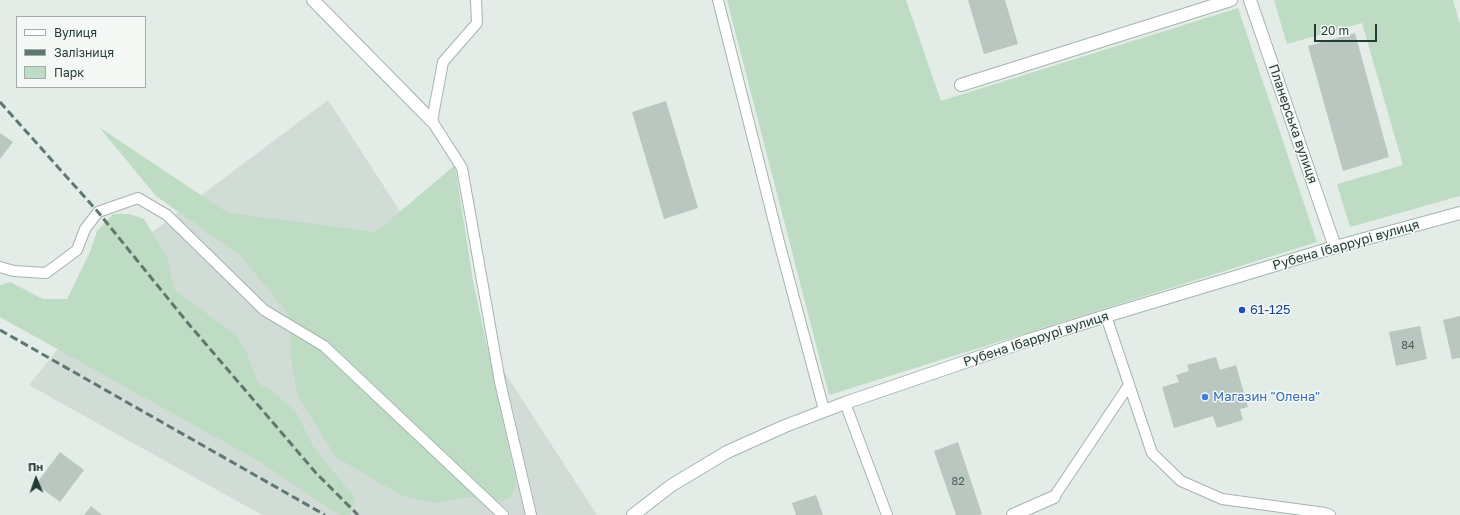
<!DOCTYPE html>
<html>
<head>
<meta charset="utf-8">
<style>
  body { margin:0 }
  #map { position:relative; width:1460px; height:515px; overflow:hidden; background:#e3ece7; font-family:"Golos Text",sans-serif }
  canvas { display:block }
  .legend { position:absolute; left:16px; top:16px; width:130px; height:72px; box-sizing:border-box; background:#f4f9f6; border:1px solid #a1ada8; margin:0; padding:5px 7px; list-style:none; font-size:12px; color:#243c33 }
  .legend li { display:flex; align-items:center; gap:8px; height:20px }
  .legend b { width:20px; border:1px solid #a1ada8 }
  .north { position:absolute; left:16px; top:459px; width:40px; height:40px; -webkit-text-stroke:3px #f4f9f6; paint-order:stroke; rotate:358deg; font-size:11px; font-weight:700; line-height:16px; text-align:center; color:#243c33 }
  .north::after { content:''; display:block; margin:auto; width:14px; height:18px; background:#243c33; clip-path:polygon(50% 0,100% 100%,50% 72%,0 100%) }
  .scale { position:absolute; left:1314px; top:24px; width:63px; height:18px; box-sizing:border-box; border:2px solid #243c33; border-top:0; padding-left:5px; font-size:12px; line-height:14px; white-space:nowrap; color:#243c33; -webkit-text-stroke:3px #f4f9f6; paint-order:stroke }
</style>
</head>
<body>
<div id="map">
<canvas width="1460" height="515"></canvas>
<ul class="legend">
<li><b style="height:5px;background:#fff"></b>Вулиця</li>
<li><b style="height:5px;background:#5f786f"></b>Залізниця</li>
<li><b style="height:11px;background:#bedcc3"></b>Парк</li>
</ul>
<div class="north">Пн</div>
<div class="scale">20 m</div>
</div>
<script>
const g = document.querySelector('canvas').getContext('2d');
g.lineJoin = 'round';
function fill(path, color) { g.fillStyle = color; g.fill(path, 'evenodd'); }
const toPath = rows => new Path2D(rows.map(r => 'M' + r).join(''));
function stroke(path, color, width, dash) { g.strokeStyle = color; g.lineWidth = width; g.lineCap = dash ? 'butt' : 'round'; g.setLineDash(dash || []); g.stroke(path); }
function label(font, color, halo, rows, align = 'center') {
  g.font = font + ' "Golos Text",sans-serif'; g.lineWidth = 3; g.setLineDash([]); g.textBaseline = 'middle'; g.strokeStyle = halo; g.fillStyle = color; for (const [text, x, y, turn = 0] of rows) {
    g.save(); g.translate(x, y); g.rotate((+turn || 0) * Math.PI / 180); g.textAlign = isNaN(turn) ? turn : align; if (halo) g.strokeText(text, 0, 0); g.fillText(text, 0, 0); g.restore();
  }
}
fill(toPath([
  [328,100,597,515,262,515,29,385,151,233]
]), '#d2dcd6');
fill(toPath([
  [727,0,906,0,941,101,1238,8,1317,242,829,395],
  [1274,0,1453,0,1460,25,1460,196,1350,227,1337,184,1403,165,1362,23,1287,44],
  [99,127,228,213,376,232,455,165,473,281,516,484,511,497,501,501,469,497,436,503,402,496,336,457,298,397,292,365,288,314,241,256,156,196],
  [113,214,130,214,144,219,168,258,174,289,237,336,246,351,258,383,273,392,296,412,314,448,355,498,350,515,341,515,330,509,262,463,0,317,0,285,10,282,43,299,67,299,90,252,97,231]
]), '#bedcc3');
fill(toPath([
  [968,0,1005,0,1018,44,984,54],
  [1355,33,1389,157,1343,171,1308,46],
  [666,101,698,208,664,219,632,112],
  [0,133,13,142,0,159],
  [1460,316,1460,358,1452,359,1443,320],
  [1420,326,1427,359,1396,366,1389,332],
  [1216,357,1220,370,1236,365,1248,407,1240,409,1243,420,1217,428,1213,416,1174,428,1162,387,1179,382,1176,375,1189,371,1187,365],
  [958,442,982,514,979,515,956,515,934,451],
  [60,452,84,470,60,502,36,484],
  [816,495,823,515,796,515,792,503],
  [91,506,102,515,84,515]
]), '#b9c7c0');
const lane = toPath([
  [476,0,477,23,443,62,432,121,462,168,500,382,531,515],
  [718,0,779,242,824,410],
  [0,267,14,271,46,273,77,250,85,229,98,212,138,198,167,215,264,310,324,346,503,515],
  [1106,316,1152,453,1181,481,1222,499,1325,513,1330,515],
  [845,403,887,515],
  [1054,497,1129,385]
]);
const street = toPath([
  [313,0,432,121],
  [1250,0,1335,247],
  [961,85,1231,0],
  [1013,515,1054,497]
]);
const secondary = toPath([
  [633,515,672,485,727,452,785,426,845,403,1026,341,1106,316,1335,247,1460,213]
]);
stroke(lane, '#a6b4ad', 12);
stroke(street, '#a6b4ad', 14);
stroke(secondary, '#a2b7ae', 14);
stroke(lane, '#fff', 10);
stroke(street, '#fff', 12);
stroke(secondary, '#fff', 12);
stroke(toPath([
  [0,102,98,212,187,322,316,473,358,515],
  [0,330,325,515]
]), '#5f786f', 3, [8, 4]);
for (const [x, y, r, color] of [
  [1242,310,4,"#1a4fb4"],
  [1205,397,4,"#3f7fe0"]
]) { const dot = new Path2D(); dot.arc(x, y, r, 0, 2 * Math.PI); g.fillStyle = color; g.fill(dot); stroke(dot, '#f4f9f6', 1.5); }
label('11px', '#495f56', null, [
  ["84",1408,346],
  ["82",958,482]
]);
label('13px', '#243c33', '#f4f9f6', [
  ["Планерська вулиця",1293,124,71],
  ["Рубена Ібаррурі вулиця",1346,245,-16],
  ["Рубена Ібаррурі вулиця",1036,339,-18]
]);
label('13px', '#164399', '#f4f9f6', [
  ["61-125",1250,310]
], 'left');
label('13px', '#366cbe', '#f4f9f6', [
  ["Магазин \"Олена\"",1213,397]
], 'left');
</script>
</body>
</html>
